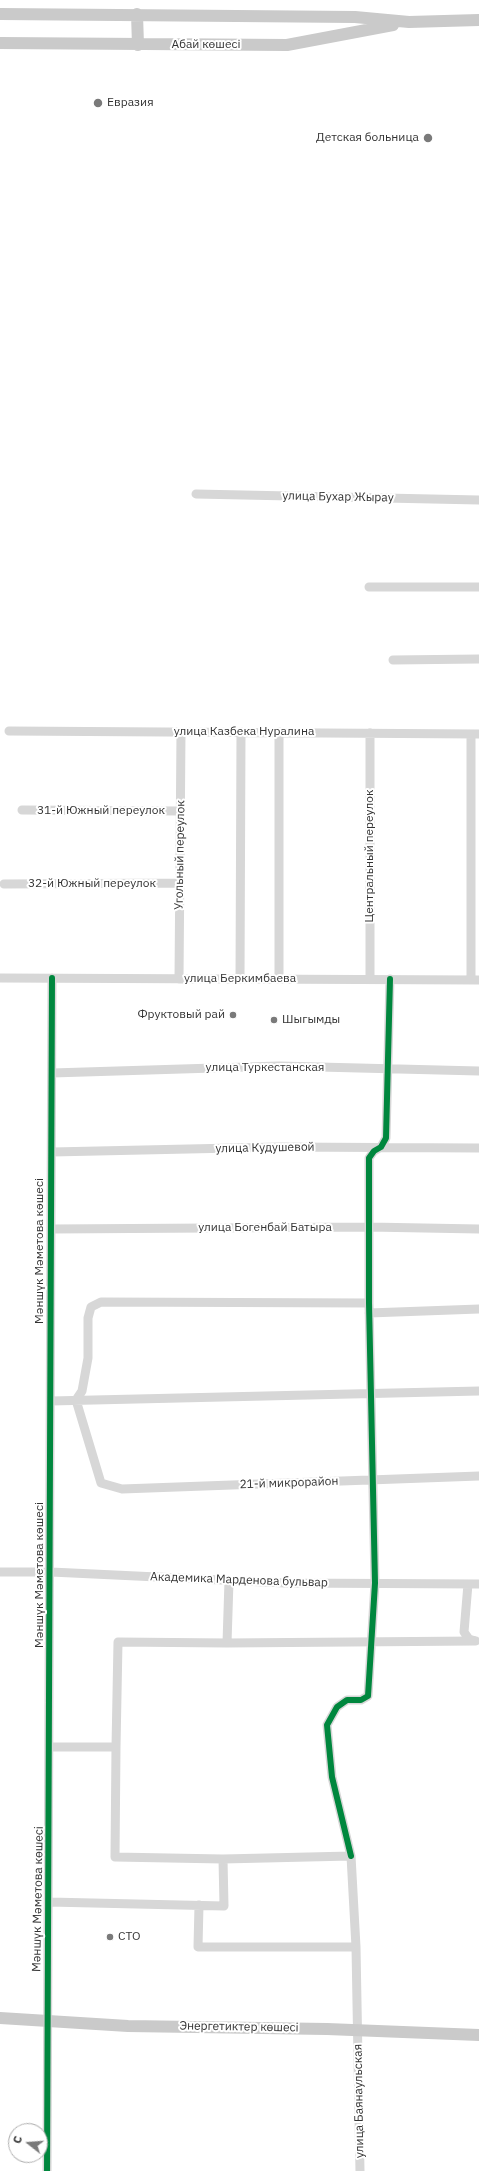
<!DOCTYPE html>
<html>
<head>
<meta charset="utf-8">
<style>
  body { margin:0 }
  #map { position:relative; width:479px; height:2171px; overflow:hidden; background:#fff; font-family:"IBM Plex Sans",sans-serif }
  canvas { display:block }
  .north { position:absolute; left:8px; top:2123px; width:40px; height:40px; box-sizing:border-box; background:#fff; border:1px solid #adadad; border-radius:50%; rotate:287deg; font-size:11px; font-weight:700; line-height:16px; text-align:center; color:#333 }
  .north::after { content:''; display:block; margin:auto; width:14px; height:18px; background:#7a7a7a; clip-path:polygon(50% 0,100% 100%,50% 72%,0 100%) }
</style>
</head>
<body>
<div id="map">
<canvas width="479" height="2171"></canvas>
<div class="north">С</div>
</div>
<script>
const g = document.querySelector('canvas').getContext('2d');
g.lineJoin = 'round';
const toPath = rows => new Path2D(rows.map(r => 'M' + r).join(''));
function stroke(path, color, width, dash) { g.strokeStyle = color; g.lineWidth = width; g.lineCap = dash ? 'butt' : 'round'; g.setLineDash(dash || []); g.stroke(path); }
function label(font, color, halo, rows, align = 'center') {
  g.font = font + ' "IBM Plex Sans",sans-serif'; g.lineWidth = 4; g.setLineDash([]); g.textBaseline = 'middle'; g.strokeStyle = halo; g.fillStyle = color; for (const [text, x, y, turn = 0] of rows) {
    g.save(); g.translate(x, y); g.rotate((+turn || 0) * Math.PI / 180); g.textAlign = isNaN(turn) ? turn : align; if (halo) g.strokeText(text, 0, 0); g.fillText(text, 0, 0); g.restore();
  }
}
stroke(toPath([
  [196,494,479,500],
  [369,587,479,587],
  [393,660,479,659],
  [9,731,479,734],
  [471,734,471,980],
  [22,810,180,811],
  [4,884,180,883],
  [0,978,479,980],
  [179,979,181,732],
  [240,979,241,732],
  [279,979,279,732],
  [370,979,370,733],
  [52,1073,279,1066,479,1071],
  [52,1152,279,1147,479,1148],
  [52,1229,369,1227,479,1229],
  [369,1303,101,1302,91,1307,88,1318,88,1358,82,1391,76,1400,101,1483,122,1489,479,1476],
  [369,1313,479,1309],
  [51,1401,479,1391],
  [0,1572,51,1572,285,1583,479,1584],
  [468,1584,464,1632,469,1639,475,1641],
  [227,1643,476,1641],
  [116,1747,118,1642,227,1643,229,1581],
  [351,1856,332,1777,327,1725,337,1707,347,1700,361,1700,368,1696,375,1583,369,1303,369,1158,374,1151,381,1147,386,1138,390,979],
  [223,1859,351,1856,356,1947],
  [49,1902,224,1906,223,1859,115,1857,116,1747,50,1747],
  [199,1905,198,1947,356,1947,360,2171],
  [47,2171,52,978]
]), '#d7d7d7', 9);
stroke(toPath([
  [0,14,355,17,409,22,479,20],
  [137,14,138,45],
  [0,43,287,45,393,25],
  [0,2018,128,2026,327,2029,479,2035]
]), '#cacaca', 12);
stroke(toPath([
  [351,1856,332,1777,327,1725,337,1707,347,1700,361,1700,368,1696,375,1583,369,1303,369,1158,374,1151,381,1147,386,1138,390,979],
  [47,2171,52,978]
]), '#00873e', 6);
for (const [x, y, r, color] of [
  [98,103,5,"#7a7a7a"],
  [428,138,5,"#7a7a7a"],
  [233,1015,4,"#7a7a7a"],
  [274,1020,4,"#7a7a7a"],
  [110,1937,4,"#7a7a7a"]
]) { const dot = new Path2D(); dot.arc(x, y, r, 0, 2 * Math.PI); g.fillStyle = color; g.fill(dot); stroke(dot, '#fff', 1.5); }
label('12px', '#333', '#fff', [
  ["Абай көшесі",206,45],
  ["улица Бухар Жырау",338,497,1],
  ["улица Казбека Нуралина",244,732],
  ["31-й Южный переулок",101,811],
  ["Угольный переулок",180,855,-89],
  ["Центральный переулок",370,856,-90],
  ["32-й Южный переулок",92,884],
  ["улица Беркимбаева",240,979],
  ["улица Туркестанская",265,1068],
  ["улица Кудушевой",265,1148,-1],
  ["улица Богенбай Батыра",265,1228],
  ["Мәншүк Мәметова көшесі",40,1251,-90],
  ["21-й микрорайон",289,1483,-2],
  ["Мәншүк Мәметова көшесі",40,1575,-90],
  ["Академика Марденова бульвар",239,1580,2],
  ["Мәншүк Мәметова көшесі",38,1899,-89],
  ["Энергетиктер көшесі",239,2027,1],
  ["улица Баянаульская",359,2101,-91]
]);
label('12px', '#333', '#fff', [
  ["Евразия",107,103],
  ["Детская больница",419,138,"right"],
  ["Фруктовый рай",225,1015,"right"],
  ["Шыгымды",282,1020],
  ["СТО",118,1937]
], 'left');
</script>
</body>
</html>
